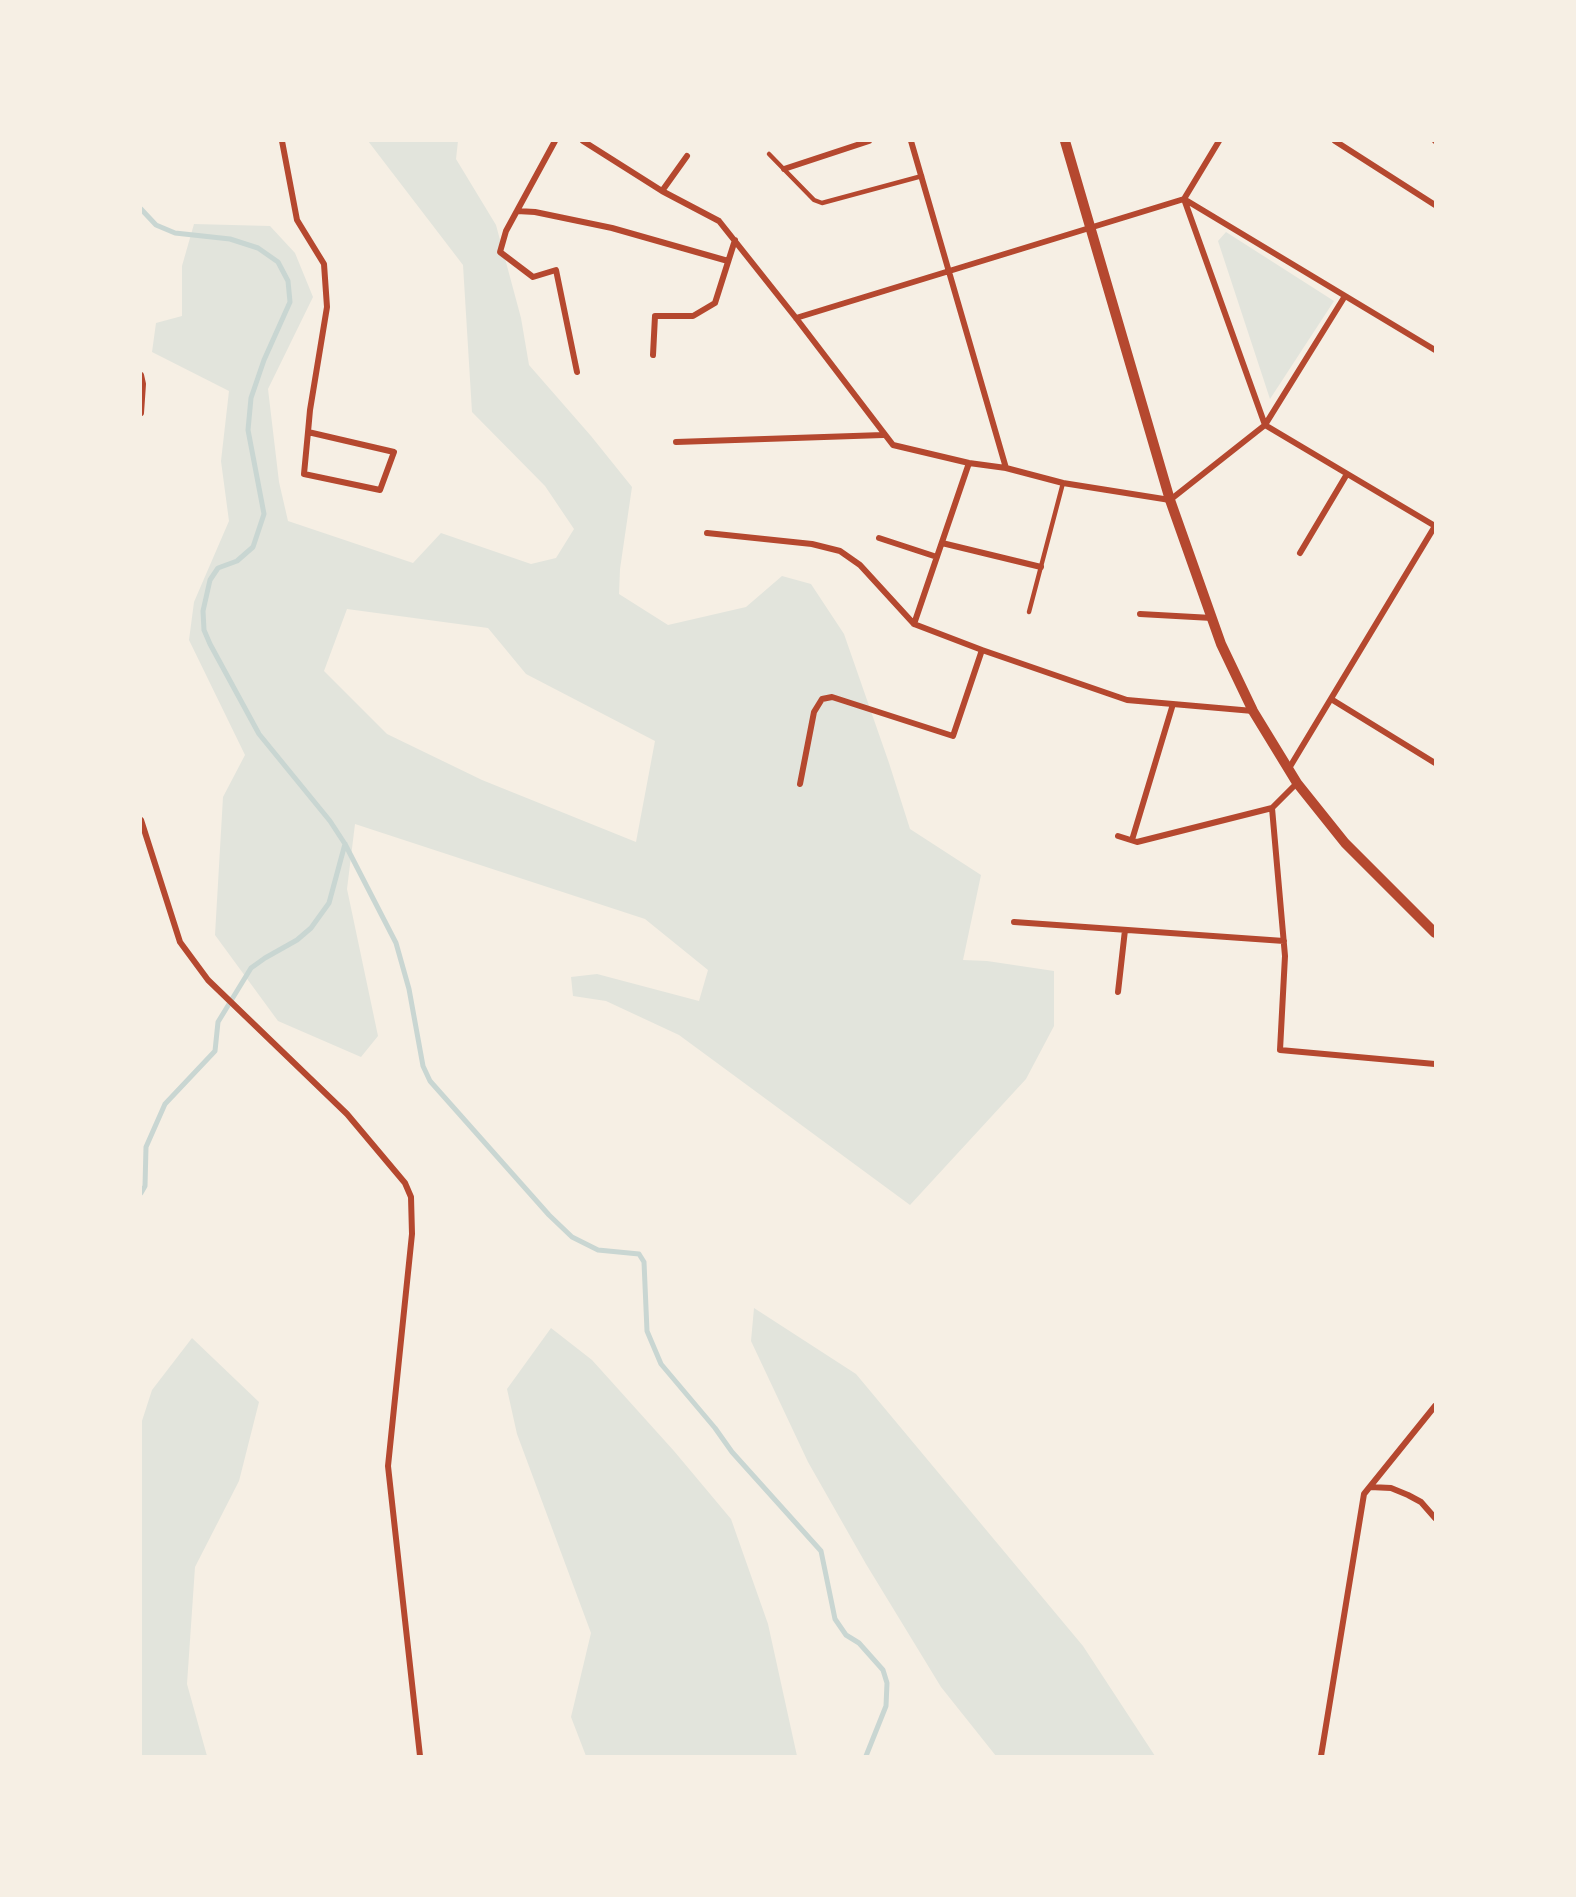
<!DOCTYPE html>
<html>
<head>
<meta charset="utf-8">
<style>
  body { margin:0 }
  #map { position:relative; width:1576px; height:1897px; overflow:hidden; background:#f6efe4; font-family:"Libre Baskerville",serif }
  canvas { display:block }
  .frame { position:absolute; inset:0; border:142px solid #f6efe4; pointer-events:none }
</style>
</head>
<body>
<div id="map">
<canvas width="1576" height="1897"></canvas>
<div class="frame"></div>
</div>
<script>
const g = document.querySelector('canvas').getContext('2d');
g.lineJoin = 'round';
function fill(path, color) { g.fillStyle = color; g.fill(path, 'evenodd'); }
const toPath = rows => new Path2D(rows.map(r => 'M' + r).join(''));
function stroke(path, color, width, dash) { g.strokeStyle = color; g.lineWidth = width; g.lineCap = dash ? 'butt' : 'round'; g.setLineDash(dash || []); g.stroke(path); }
fill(toPath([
  [368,141,458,141,456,159,496,225,521,318,529,365,591,436,632,487,620,569,619,594,668,625,746,607,782,576,811,584,844,634,889,763,910,829,981,875,963,960,987,961,1054,971,1054,1026,1026,1079,910,1205,679,1035,606,1001,573,996,571,977,597,974,699,1001,708,970,645,919,355,824,347,889,378,1036,361,1057,278,1021,215,935,223,797,245,755,189,640,194,602,229,521,221,461,229,391,152,352,156,323,182,316,182,266,194,224,270,226,295,253,313,297,268,389,279,482,288,521,413,563,441,533,531,564,556,558,574,529,545,486,472,412,463,265],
  [347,609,488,628,526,674,655,741,636,842,482,780,387,734,324,671],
  [1226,232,1334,301,1270,399,1218,241],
  [754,1308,856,1374,1083,1646,1155,1756,996,1756,941,1687,866,1564,808,1462,751,1341],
  [551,1328,592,1360,674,1451,731,1519,768,1624,797,1756,586,1756,571,1717,591,1633,517,1434,507,1389],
  [192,1338,259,1402,239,1481,195,1567,187,1684,207,1756,141,1756,141,1424,152,1390]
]), '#e2e4dc');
stroke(toPath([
  [141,209,156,225,175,233,230,239,258,248,278,262,288,281,290,302,264,360,251,398,248,430,264,514,253,547,237,561,218,568,210,580,203,611,204,630,210,644,259,734,330,821,345,844,396,943,409,989,423,1066,430,1081,549,1215,572,1237,598,1250,639,1254,644,1262,647,1331,661,1364,715,1428,732,1452,821,1551,835,1619,846,1635,859,1643,883,1670,887,1683,886,1706,866,1756],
  [141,1193,145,1186,146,1147,165,1104,215,1051,218,1022,251,968,265,958,297,940,311,928,329,903,345,844]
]), '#c9d6d2', 5);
stroke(toPath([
  [1434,141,1435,142],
  [769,154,814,200,822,203,922,176],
  [1029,612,1063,483]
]), '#b5482f', 4.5);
stroke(toPath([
  [282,141,297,220,324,264,327,307,310,410,308,432,304,474,380,490,394,452,308,432],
  [555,141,506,231,500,252,533,277,556,270,577,372],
  [583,141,662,191,719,221,796,318,893,445,969,463,1006,468,1063,483,1170,500,1265,425,1345,296],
  [911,141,1006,468],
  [1335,141,1435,205],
  [784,169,869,141],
  [662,191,687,156],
  [1184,199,1265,425,1435,526],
  [1184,199,1435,350],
  [517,211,535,212,612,228,728,261],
  [796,318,1184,199,1219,141],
  [653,355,655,316,693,316,715,303,735,240],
  [141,375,143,384,141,413],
  [676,442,883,435],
  [707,533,812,544,840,551,860,565,914,624,969,463],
  [879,538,937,557],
  [942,543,1041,567],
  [1300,553,1347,474],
  [1140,614,1212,618],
  [914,624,982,650],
  [1331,699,1435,763],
  [1288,770,1435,526],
  [1297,783,1272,808,1285,956,1280,1050,1435,1064],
  [800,784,814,712,822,699,832,697,953,736,982,650,1127,700,1253,711],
  [141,820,180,942,208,980,347,1114,405,1183,411,1197,412,1234,388,1466,420,1756],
  [1118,836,1137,842,1272,808],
  [1132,840,1173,704],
  [1014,922,1284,941],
  [1118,992,1125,930],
  [1370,1487,1391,1488,1408,1495,1421,1502,1435,1518],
  [1321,1756,1364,1494,1435,1406]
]), '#b5482f', 6);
stroke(toPath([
  [1065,141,1170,500,1221,644,1253,711,1297,783,1345,843,1435,933]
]), '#b5482f', 10);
</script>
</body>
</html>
